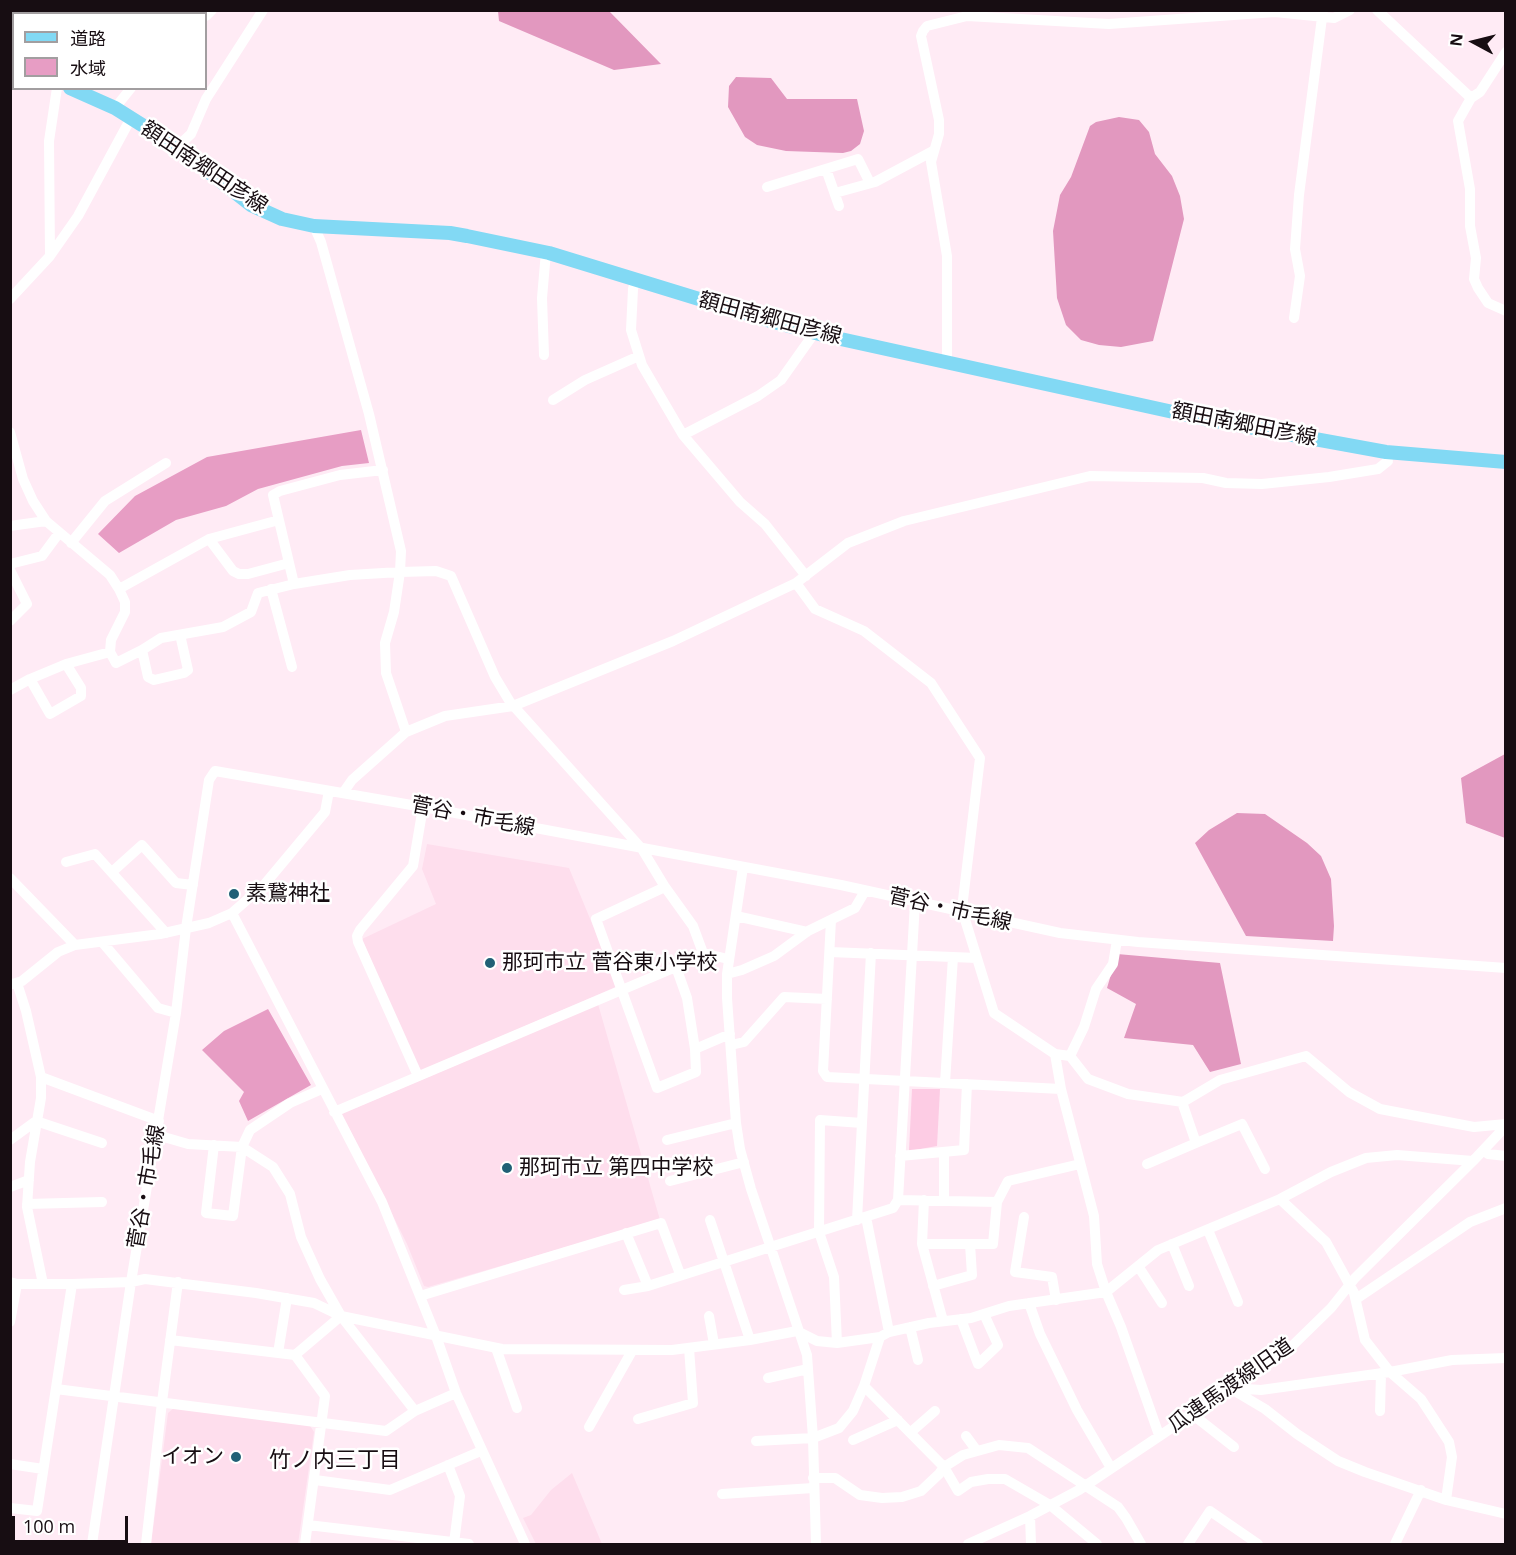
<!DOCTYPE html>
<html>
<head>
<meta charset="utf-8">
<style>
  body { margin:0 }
  #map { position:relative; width:1516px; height:1555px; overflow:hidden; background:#ffebf5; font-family:"Open Sans","Noto Sans JP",sans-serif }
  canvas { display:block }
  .frame { position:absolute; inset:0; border:12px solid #170d12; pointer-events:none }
  .legend { position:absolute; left:12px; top:12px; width:195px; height:78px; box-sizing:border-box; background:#fff; border:2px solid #a29ea0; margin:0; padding:8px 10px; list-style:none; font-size:18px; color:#170d12 }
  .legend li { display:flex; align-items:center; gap:12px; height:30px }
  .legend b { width:30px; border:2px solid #a29ea0 }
  .north { position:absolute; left:1444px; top:12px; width:60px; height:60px; -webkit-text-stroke:4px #fff; paint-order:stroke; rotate:277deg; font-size:16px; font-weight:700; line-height:24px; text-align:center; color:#170d12 }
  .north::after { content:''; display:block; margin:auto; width:21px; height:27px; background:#170d12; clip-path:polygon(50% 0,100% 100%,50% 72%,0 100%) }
  .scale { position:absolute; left:12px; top:1516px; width:116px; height:27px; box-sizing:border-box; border:3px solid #170d12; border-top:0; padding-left:8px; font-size:18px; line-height:21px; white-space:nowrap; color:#170d12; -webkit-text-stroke:4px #fff; paint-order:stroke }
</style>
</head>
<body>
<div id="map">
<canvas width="1516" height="1555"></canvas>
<div class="frame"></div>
<ul class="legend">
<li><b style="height:8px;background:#82d9f4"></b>道路</li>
<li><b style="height:16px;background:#e79dc4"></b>水域</li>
</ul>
<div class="north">N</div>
<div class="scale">100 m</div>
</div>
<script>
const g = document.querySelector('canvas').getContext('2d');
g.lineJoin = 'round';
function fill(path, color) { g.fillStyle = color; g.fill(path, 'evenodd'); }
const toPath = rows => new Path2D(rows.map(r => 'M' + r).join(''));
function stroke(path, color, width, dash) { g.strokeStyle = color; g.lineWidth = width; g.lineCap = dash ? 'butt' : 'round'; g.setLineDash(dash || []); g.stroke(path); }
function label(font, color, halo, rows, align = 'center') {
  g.font = font + ' "Open Sans","Noto Sans JP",sans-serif'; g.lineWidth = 5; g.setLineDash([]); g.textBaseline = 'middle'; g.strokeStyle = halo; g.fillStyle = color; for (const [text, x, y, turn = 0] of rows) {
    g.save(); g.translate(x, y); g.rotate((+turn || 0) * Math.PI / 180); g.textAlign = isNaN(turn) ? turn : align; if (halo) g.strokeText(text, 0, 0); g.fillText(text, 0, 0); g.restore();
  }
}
fill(toPath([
  [427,844,569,868,618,986,419,1072,362,939,436,904,422,869],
  [598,1004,660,1220,428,1287,424,1286,407,1244,342,1114],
  [175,1407,309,1424,314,1432,298,1544,151,1544,168,1413],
  [572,1473,602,1544,536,1544,523,1518,531,1515,551,1490]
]), '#fedeed');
fill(toPath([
  [912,1089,940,1089,937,1146,909,1151]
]), '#fdcce4');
fill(toPath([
  [498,11,609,11,661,64,614,70,499,21],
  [736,77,771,78,787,99,857,99,864,131,860,144,851,151,843,153,786,151,757,145,745,137,728,107,729,86],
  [1119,117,1139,120,1149,132,1155,154,1172,176,1180,196,1184,219,1153,341,1121,347,1099,345,1081,340,1066,325,1057,298,1053,231,1060,195,1071,177,1090,126,1096,122],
  [1505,754,1505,838,1466,823,1461,778],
  [1237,813,1265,814,1307,843,1321,856,1331,879,1334,926,1333,941,1246,936,1195,843,1209,830],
  [1117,954,1220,963,1241,1064,1210,1072,1193,1045,1124,1038,1136,1004,1107,988]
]), '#e298bf');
fill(toPath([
  [361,430,369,463,342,466,258,489,226,506,176,520,119,553,98,534,135,496,207,457],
  [268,1009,311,1085,248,1121,239,1101,244,1092,202,1050,224,1031]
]), '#e79dc4');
stroke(toPath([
  [73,10,73,14],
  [1377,10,1471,98],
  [206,16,212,10],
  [1506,52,1480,92,1471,98,1458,121,1470,189,1470,226,1476,258,1474,279,1478,288,1488,303,1506,311],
  [115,108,131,88],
  [177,147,191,134,206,99,263,10],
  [826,169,839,206],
  [767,187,858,159,870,183],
  [835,193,875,182,933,151],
  [314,226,321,242,369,414,401,551,400,572,394,612,385,643,386,673,406,732],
  [50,256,49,141,57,88],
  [635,281,633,289,631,330,642,365,683,435,740,502,765,524,806,576],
  [10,299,50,256,78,216,131,118],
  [1294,318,1300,276,1295,249,1299,195,1323,10],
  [544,355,542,298,546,252],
  [947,363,947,256,931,162,939,134,939,120,921,36,923,31,927,26,967,16,1109,24,1275,12,1334,18,1350,10],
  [553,400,585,380,639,356],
  [10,432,23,479,33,501,46,521,110,575,119,589,125,602,125,612,111,640,110,652,116,663,142,650,161,638,223,627,251,612,258,593,294,584,273,495,280,491,340,475,383,470],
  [683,435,758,396,781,380,815,332],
  [10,526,46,521],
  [209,539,233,571,239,574,248,574,289,563],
  [71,543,105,501,166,463],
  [10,564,42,556,59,533],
  [10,570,27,604,10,621],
  [796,583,815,609,864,631,931,683,980,758,963,900,963,913,994,1013,1055,1054,1061,1089,1094,1216,1097,1264,1106,1292,1121,1327,1159,1435],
  [294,584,350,575,400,572,436,571,451,576,495,677,510,702,642,849,665,887,693,926,703,953],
  [119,589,209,539,279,520],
  [271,589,292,667],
  [142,650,148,677,154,680,184,673,188,670,181,639,182,635],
  [30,679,50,714,81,696,81,688,66,664],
  [10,690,30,679,66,664,110,652],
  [343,793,352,780,406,732,445,716,513,706,673,641,796,583,848,543,904,521,1090,476,1203,478,1226,483,1262,484,1329,477,1378,469,1388,461,1386,452],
  [66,862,95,854,166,933],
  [743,867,727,974,727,998,736,1123,740,1149,751,1189,807,1355,813,1438,816,1544],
  [112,872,142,845,176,883,193,885],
  [10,878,75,945],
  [665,887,596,919,657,1088,696,1072,695,1049,687,998,676,967],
  [232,913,382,1202,436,1336,456,1393,525,1544],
  [736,916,807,932],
  [831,920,823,1071,827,1077,1061,1089],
  [103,943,158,1008,176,1013],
  [830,952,977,958],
  [727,974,742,970,774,956,808,931,855,908,865,891],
  [10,983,13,984,22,981,58,952,75,945,160,934,209,923,232,913,264,885,325,812,329,791],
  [17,983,26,1011,41,1077,41,1098,30,1162,27,1207,43,1284],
  [731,1045,744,1042,784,997,827,999],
  [695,1049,730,1034],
  [1055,1054,1070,1056,1088,1079,1128,1094,1183,1102,1220,1080,1306,1056,1349,1092,1380,1109,1474,1127,1506,1124],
  [1070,1056,1084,1027,1096,989,1113,964,1117,940],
  [418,1076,358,942,357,936,360,930,413,866,423,807],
  [41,1077,159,1121],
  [945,1083,953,957],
  [1182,1102,1196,1143,1242,1124,1265,1169],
  [334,1112,676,967,703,953,728,959],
  [36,1121,102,1143],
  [862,1123,871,953],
  [157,1135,188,1144,242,1147,273,1167,290,1194,301,1237,320,1279,341,1316,415,1411],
  [10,1140,36,1121],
  [667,1140,736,1123],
  [214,1145,206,1213,233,1216,242,1147,250,1130,290,1103,322,1089],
  [1484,1150,1488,1154,1506,1156],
  [900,1156,964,1150,967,1084],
  [1147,1164,1196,1143],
  [670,1181,744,1162],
  [10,1187,29,1180],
  [898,1200,997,1202,1008,1181,1080,1164],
  [924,1200,922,1244,993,1244,997,1202],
  [944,1201,944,1152],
  [27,1204,102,1202],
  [866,1217,889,1332],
  [1024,1217,1015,1272,1052,1277,1056,1300],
  [710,1220,750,1340],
  [1208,1230,1238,1302],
  [626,1233,648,1286,893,1208,898,1200,915,902],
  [922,1244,943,1321],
  [1172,1244,1189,1286],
  [1138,1266,1162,1303],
  [10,1282,17,1284,72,1284,131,1282,145,1279,256,1293,314,1303,341,1316,502,1349,672,1350,750,1340,797,1331,817,1341,837,1343,880,1337,889,1332,929,1323,971,1318,1009,1306,1106,1292,1158,1250,1280,1199,1331,1172,1366,1158,1397,1155,1473,1161],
  [933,1286,972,1275,970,1244],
  [624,1290,648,1286],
  [420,1296,661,1223,680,1274],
  [1356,1299,1470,1222,1506,1208],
  [1029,1303,1040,1334,1077,1410,1111,1468],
  [709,1316,714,1344],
  [961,1319,978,1364,998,1345,984,1314],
  [10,1322,17,1284],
  [910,1327,918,1360],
  [170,1340,295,1355,341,1316],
  [837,1343,834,1277,819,1232,820,1120,862,1123,857,1220],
  [496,1348,517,1408],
  [278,1353,287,1298],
  [295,1355,325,1396,305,1544],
  [1390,1372,1421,1399,1449,1442,1452,1457,1446,1500],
  [1390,1372,1452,1360,1506,1358],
  [768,1378,808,1369],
  [864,1386,944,1467,963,1455,999,1445,1028,1448,1118,1507,1126,1518,1141,1544],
  [1231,1388,1261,1390,1390,1372,1365,1340,1354,1293,1326,1242,1280,1199],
  [56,1389,386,1431,415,1411,456,1393],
  [1233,1390,1265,1409,1297,1434,1338,1461,1365,1472,1446,1500,1506,1514],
  [1380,1411,1381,1373],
  [1192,1414,1234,1447],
  [638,1419,693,1403,689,1348],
  [589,1427,632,1351],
  [911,1432,935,1411],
  [966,1436,977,1451],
  [853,1440,898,1420],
  [756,1441,813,1438,839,1428,853,1411,864,1386,880,1337],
  [10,1464,43,1469],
  [448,1465,460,1496,454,1543],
  [813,1478,835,1478,860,1495,882,1498,902,1497,921,1491,939,1474,944,1467,958,1491,971,1482,988,1479,1005,1479,1050,1505,1097,1544],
  [315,1480,390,1490,481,1451],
  [722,1494,813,1488],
  [10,1508,37,1511,72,1284],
  [1030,1516,1031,1544],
  [308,1525,469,1544],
  [92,1544,131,1282,176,1013,186,928,209,780,215,771,423,807,841,885,1060,933,1138,942,1506,968],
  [146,1544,162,1402,178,1282],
  [968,1544,1030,1516,1079,1490,1288,1350,1331,1308,1355,1278,1473,1161,1506,1126],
  [1188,1544,1210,1511,1258,1544],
  [1395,1544,1421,1490]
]), '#fff', 10);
stroke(toPath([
  [10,68,14,69],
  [70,88,115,108,177,147,251,205,282,219,314,226,450,233,467,236,549,253,774,322,827,336,1205,419,1386,452,1506,462]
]), '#82d9f4', 14);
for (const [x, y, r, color] of [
  [234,894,6,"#216076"],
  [490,963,6,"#216076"],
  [507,1168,6,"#216076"],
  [236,1457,6,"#216076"]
]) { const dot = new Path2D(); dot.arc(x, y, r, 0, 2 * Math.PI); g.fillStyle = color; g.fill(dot); stroke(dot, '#fff', 2); }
label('21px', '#170d12', '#fff', [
  ["額田南郷田彦線",204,168,34],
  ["額田南郷田彦線",770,319,15],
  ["額田南郷田彦線",1244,425,11],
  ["菅谷・市毛線",473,817,11],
  ["菅谷・市毛線",950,910,13],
  ["菅谷・市毛線",147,1187,-80],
  ["瓜連馬渡線旧道",1231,1386,-35]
]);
label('21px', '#170d12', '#fff', [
  ["素鵞神社",246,894],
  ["那珂市立 菅谷東小学校",502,963],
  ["那珂市立 第四中学校",519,1168],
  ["イオン",224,1457,"right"]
], 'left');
label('22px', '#170d12', '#fff', [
  ["竹ノ内三丁目",335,1461]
]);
</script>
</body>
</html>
